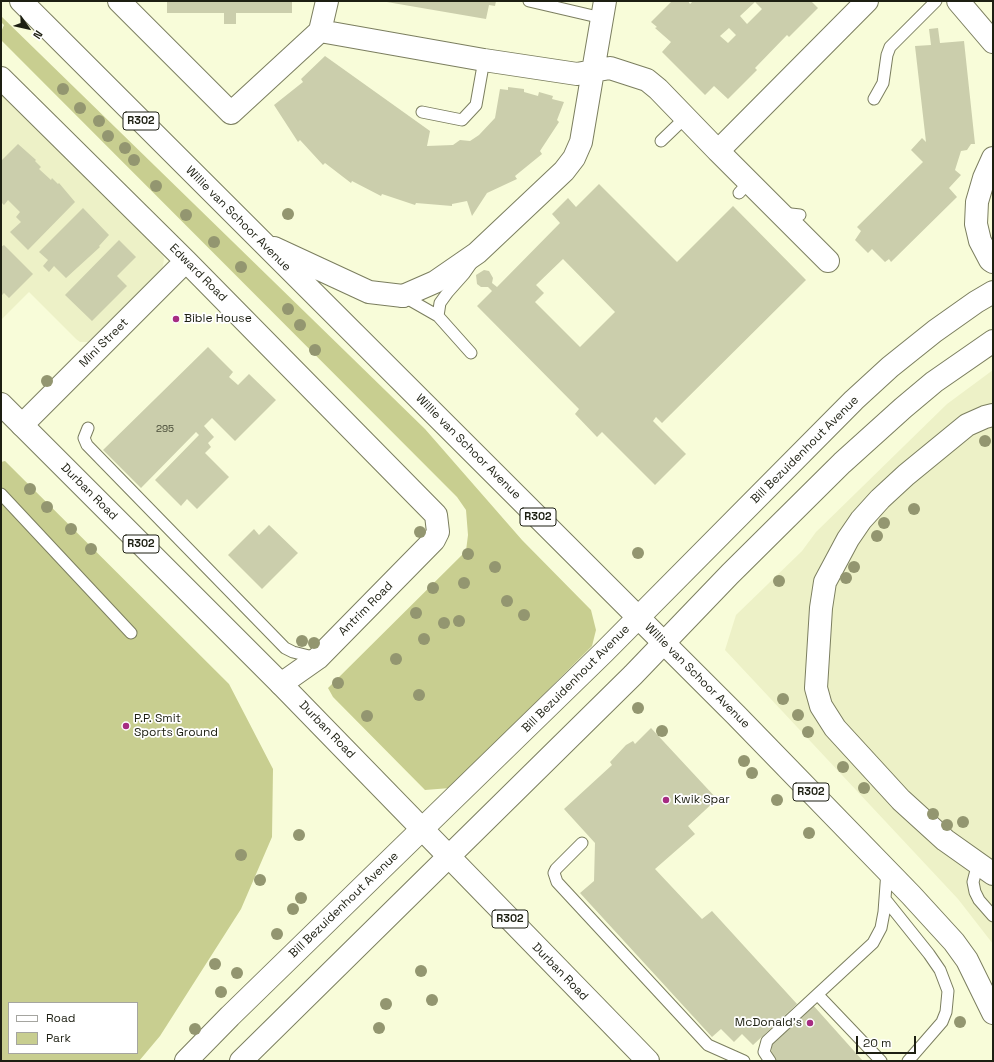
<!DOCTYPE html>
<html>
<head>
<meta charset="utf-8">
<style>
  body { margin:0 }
  #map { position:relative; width:994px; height:1062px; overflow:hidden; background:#f8fcd9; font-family:"Space Grotesk",sans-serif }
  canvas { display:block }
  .frame { position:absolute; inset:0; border:2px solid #1d1f12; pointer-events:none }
  .legend { position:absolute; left:8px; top:1002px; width:130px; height:52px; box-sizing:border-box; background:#fff; border:1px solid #a5a5a0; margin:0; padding:5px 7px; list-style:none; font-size:12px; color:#1d1f12 }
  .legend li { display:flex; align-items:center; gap:8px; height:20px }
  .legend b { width:20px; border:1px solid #a5a5a0 }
  .north { position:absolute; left:8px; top:8px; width:40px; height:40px; -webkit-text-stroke:3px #fff; paint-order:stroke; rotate:124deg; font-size:11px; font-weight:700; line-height:16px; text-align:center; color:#1d1f12 }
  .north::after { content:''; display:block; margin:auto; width:14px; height:18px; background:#1d1f12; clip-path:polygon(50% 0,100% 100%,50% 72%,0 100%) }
  .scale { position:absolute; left:856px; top:1036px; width:60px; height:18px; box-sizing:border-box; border:2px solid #1d1f12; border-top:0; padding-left:5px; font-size:12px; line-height:14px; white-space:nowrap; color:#1d1f12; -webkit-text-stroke:3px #fff; paint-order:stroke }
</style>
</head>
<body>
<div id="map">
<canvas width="994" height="1062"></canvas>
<div class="frame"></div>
<ul class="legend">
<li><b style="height:5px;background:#fff"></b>Road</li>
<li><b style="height:11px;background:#c8ce90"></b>Park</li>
</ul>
<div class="north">N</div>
<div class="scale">20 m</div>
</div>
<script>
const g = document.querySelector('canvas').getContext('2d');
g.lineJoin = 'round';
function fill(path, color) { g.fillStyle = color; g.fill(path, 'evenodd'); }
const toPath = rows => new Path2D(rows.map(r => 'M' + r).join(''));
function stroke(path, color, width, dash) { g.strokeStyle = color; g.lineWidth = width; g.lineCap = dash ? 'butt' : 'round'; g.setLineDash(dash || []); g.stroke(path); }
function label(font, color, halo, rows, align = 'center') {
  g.font = font + ' "Space Grotesk",sans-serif'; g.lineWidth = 3.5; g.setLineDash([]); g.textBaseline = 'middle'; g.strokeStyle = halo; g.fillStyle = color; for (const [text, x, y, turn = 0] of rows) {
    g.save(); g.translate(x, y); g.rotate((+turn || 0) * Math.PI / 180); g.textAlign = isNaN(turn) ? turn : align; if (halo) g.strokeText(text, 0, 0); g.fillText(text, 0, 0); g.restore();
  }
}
fill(toPath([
  [1,93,162,254,164,258,163,266,161,270,88,342,80,342,76,339,29,292,1,320],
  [993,370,993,944,958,899,725,650,736,615,802,551,816,532,947,404]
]), '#edf1c7');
fill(toPath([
  [1,16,425,429,522,540,591,610,596,630,592,646,450,788,425,790,333,697,328,688,466,551,468,535,466,510,457,497,1,40,1,32,4,25,1,22],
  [5,461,229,684,273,769,272,837,241,909,160,1036,139,1061,1,1061,1,462],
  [9,1003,137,1003,137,1053,9,1053]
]), '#c8ce90');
fill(toPath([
  [167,1,292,1,292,13,236,13,236,24,224,24,224,13,167,13],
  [381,1,496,1,495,6,489,5,486,19],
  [672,1,688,1,690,4,693,1,811,1,818,8,789,37,787,35,755,68,757,70,728,99,714,86,705,95,662,52,671,42,655,28,657,27,651,22],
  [755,2,762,9,747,24,740,16],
  [729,28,736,35,728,43,720,36],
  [938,28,940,43,964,41,975,144,971,144,967,150,961,151,955,170,961,175,949,188,957,197,891,262,889,259,885,262,872,249,868,253,855,240,861,231,857,227,923,162,911,150,922,138,926,142,915,46,931,45,929,29],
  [325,56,430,131,427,146,453,145,460,140,470,141,479,135,495,118,500,89,508,90,508,87,524,89,524,92,538,96,539,92,553,96,552,99,564,102,557,120,559,122,540,151,542,154,515,176,517,179,487,193,472,216,467,201,452,204,452,206,416,203,415,205,382,194,381,196,352,181,351,183,325,163,323,165,300,140,298,142,274,105,303,82,301,79],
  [18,144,36,160,35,161,41,167,39,169,51,180,52,178,58,184,59,183,75,202,28,250,10,232,21,222,16,217,20,212,8,200,4,205,1,202,1,161],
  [599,184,677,262,733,206,806,280,662,423,656,417,653,421,686,454,655,485,602,432,597,437,575,414,579,409,477,306,492,291,488,287,481,287,477,284,476,275,484,270,489,271,493,278,492,283,497,287,560,223,552,214,568,198,576,207],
  [563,259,615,312,580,347,535,302,544,293,536,285],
  [83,208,109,235,99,246,100,247,66,278,54,266,49,272,43,266,48,260,39,252],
  [119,240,136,257,117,276,127,286,92,321,65,295],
  [4,245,33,274,9,298,4,293,1,296,1,247],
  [208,347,233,372,229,377,238,385,249,374,276,400,235,441,212,418,204,426,214,437,208,443,211,447,205,453,229,477,197,509,187,499,181,506,155,480,199,435,196,432,141,488,103,450],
  [269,525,298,553,262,589,228,555,254,529,259,535],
  [651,728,717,799,688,826,695,834,655,869,702,919,712,911,797,1004,753,1045,742,1034,734,1042,721,1029,712,1037,580,893,594,881,595,843,564,809,612,765,610,762,626,745,633,741,635,744],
  [812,1004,863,1061,775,1061,771,1057,772,1041]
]), '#cbceac');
const lane = toPath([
  [529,1,602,18],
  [874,99,883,83,887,55,890,47,936,1],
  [422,112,462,120,476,105,484,60],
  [661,141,686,117],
  [739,193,749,182],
  [782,213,800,215],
  [403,296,438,316],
  [471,353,438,316,440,303,448,292,464,274,471,264],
  [88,428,84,438,87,445,285,648,293,652,317,658],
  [1,494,131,633],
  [582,843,556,869,554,873,557,882,708,1045,744,1061],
  [978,863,973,882,975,892,979,900,993,916],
  [885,899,929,954,940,970,948,991,946,1012,942,1022,908,1061],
  [818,995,881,1061],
  [770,1061,764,1052,767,1041,873,943,881,928,884,912,887,871]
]);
const street = toPath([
  [119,1,231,113,320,31],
  [327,1,320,31,484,60,577,74,593,71,605,1],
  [958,1,993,42],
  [1,78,186,261,436,515,438,532,434,540,318,658,281,684],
  [718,151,828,261],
  [993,158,984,178,977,202,976,224,980,241,990,260,993,262],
  [403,296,435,282,477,253,564,171,574,158,581,142,593,71,610,68,647,80,658,89,718,151,867,1],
  [993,415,985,417,967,425,906,475,880,499,861,520,848,539,825,582,821,608,816,688,821,706,835,728,901,800,945,840,993,874],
  [22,425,186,261]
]);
const secondary = toPath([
  [186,1061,230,1016,604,652,854,400,890,367,935,331,976,302,993,292],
  [241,1061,633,675,730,574,842,463,903,408,934,382,993,341]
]);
const primary = toPath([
  [21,1,736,715,911,895,954,942,967,960,993,1013],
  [274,248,369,292,403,296],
  [1,404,281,684,648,1061]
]);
stroke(lane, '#7b7e5f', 13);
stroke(street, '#7b7e5f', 24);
stroke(secondary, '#7b7e5f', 24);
stroke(primary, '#7b7e5f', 24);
stroke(lane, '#fff', 11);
stroke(street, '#fff', 22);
stroke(secondary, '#fff', 22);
stroke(primary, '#fff', 22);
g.fillStyle = '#939670';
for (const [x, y] of [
  [63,89],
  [80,108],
  [99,121],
  [108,136],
  [125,148],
  [134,160],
  [156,186],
  [288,214],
  [186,215],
  [214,242],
  [241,267],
  [288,309],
  [300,325],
  [315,350],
  [47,381],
  [985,441],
  [30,489],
  [47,507],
  [914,509],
  [884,523],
  [71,529],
  [420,532],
  [877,536],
  [91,549],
  [638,553],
  [468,554],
  [495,567],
  [854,567],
  [846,578],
  [779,581],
  [464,583],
  [433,588],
  [507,601],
  [416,613],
  [524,615],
  [459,621],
  [444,623],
  [424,639],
  [302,641],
  [314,643],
  [396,659],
  [338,683],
  [419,695],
  [783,699],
  [638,708],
  [798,715],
  [367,716],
  [662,731],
  [808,732],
  [744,761],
  [843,767],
  [752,773],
  [864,788],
  [777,800],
  [933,814],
  [963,822],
  [947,825],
  [809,833],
  [299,835],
  [241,855],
  [260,880],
  [301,898],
  [293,909],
  [277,934],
  [215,964],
  [421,971],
  [237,973],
  [221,992],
  [432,1000],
  [386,1004],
  [960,1022],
  [379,1028],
  [195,1029]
]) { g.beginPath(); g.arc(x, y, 6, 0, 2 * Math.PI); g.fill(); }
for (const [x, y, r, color] of [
  [176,319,4,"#a62c82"],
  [126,726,4,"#a62c82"],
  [666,800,4,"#a62c82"],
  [810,1023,4,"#a62c82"]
]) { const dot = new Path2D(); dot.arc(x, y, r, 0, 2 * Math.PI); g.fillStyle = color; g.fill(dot); stroke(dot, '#fff', 1.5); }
label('10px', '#484b38', null, [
  ["295",165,429]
]);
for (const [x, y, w] of [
  [141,121,36],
  [538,517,36],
  [141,544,36],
  [811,792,36],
  [510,919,36]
]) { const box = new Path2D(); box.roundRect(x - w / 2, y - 9, w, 18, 3); g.fillStyle = '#fff'; g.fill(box); stroke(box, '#1d1f12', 1); }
label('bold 11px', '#1d1f12', null, [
  ["R302",141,121],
  ["R302",538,517],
  ["R302",141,544],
  ["R302",811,792],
  ["R302",510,919]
]);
label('12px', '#1d1f12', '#fff', [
  ["Willie van Schoor Avenue",238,219,45],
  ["Edward Road",198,273,45],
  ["Mini Street",104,343,-45],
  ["Willie van Schoor Avenue",468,447,45],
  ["Bill Bezuidenhout Avenue",805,450,-45],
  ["Durban Road",89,492,45],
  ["Antrim Road",366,609,-45],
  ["Willie van Schoor Avenue",697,676,45],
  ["Bill Bezuidenhout Avenue",576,679,-45],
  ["Durban Road",327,730,46],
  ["Bill Bezuidenhout Avenue",344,905,-44],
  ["Durban Road",560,972,46]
]);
label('12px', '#1d1f12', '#fff', [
  ["Bible House",184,319],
  ["P.P. Smit",134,719],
  ["Sports Ground",134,733],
  ["Kwik Spar",674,800],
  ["McDonald's",802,1023,"right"]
], 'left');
</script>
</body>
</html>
